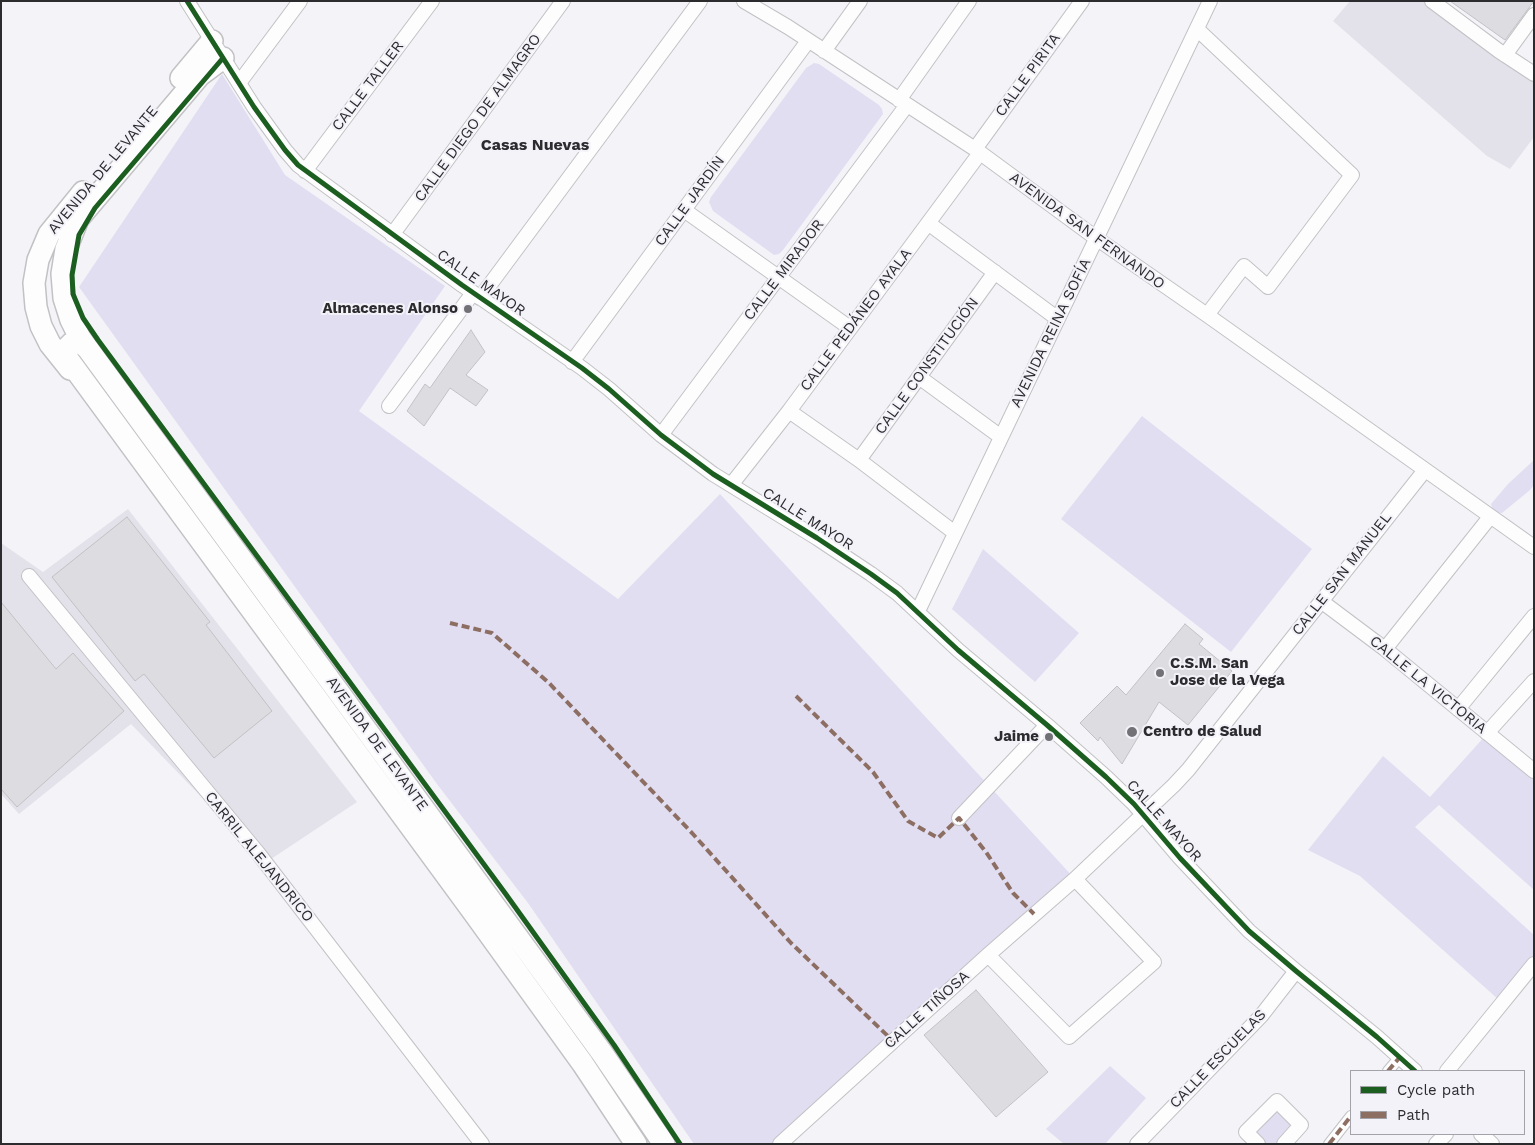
<!DOCTYPE html>
<html>
<head>
<meta charset="utf-8">
<style>
  body { margin:0 }
  #map { position:relative; width:1535px; height:1145px; overflow:hidden; background:#f4f3f8; font-family:"Work Sans",sans-serif }
  canvas { display:block }
  .frame { position:absolute; inset:0; border:2px solid #2c2b2e; pointer-events:none }
  .legend { position:absolute; left:1350px; top:1070px; width:175px; height:65px; box-sizing:border-box; background:#f3f2f9; border:1px solid #a3a2a8; margin:0; padding:6px 9px; list-style:none; font-size:15px; color:#2c2b2e }
  .legend li { display:flex; align-items:center; gap:10px; height:25px }
  .legend b { width:25px; border:1px solid #a3a2a8 }
</style>
</head>
<body>
<div id="map">
<canvas width="1535" height="1145"></canvas>
<div class="frame"></div>
<ul class="legend">
<li><b style="height:6px;background:#1b5e20"></b>Cycle path</li>
<li><b style="height:6px;background:#8d6e63"></b>Path</li>
</ul>
</div>
<script>
const g = document.querySelector('canvas').getContext('2d');
g.lineJoin = 'round';
function fill(path, color) { g.fillStyle = color; g.fill(path, 'evenodd'); }
const toPath = rows => new Path2D(rows.map(r => 'M' + r).join(''));
function stroke(path, color, width, dash) { g.strokeStyle = color; g.lineWidth = width; g.lineCap = dash ? 'butt' : 'round'; g.setLineDash(dash || []); g.stroke(path); }
function label(font, color, halo, rows, align = 'center') {
  g.font = font + ' "Work Sans",sans-serif'; g.lineWidth = 4; g.setLineDash([]); g.textBaseline = 'middle'; g.strokeStyle = halo; g.fillStyle = color; for (const [text, x, y, turn = 0] of rows) {
    g.save(); g.translate(x, y); g.rotate((+turn || 0) * Math.PI / 180); g.textAlign = isNaN(turn) ? turn : align; if (halo) g.strokeText(text, 0, 0); g.fillText(text, 0, 0); g.restore();
  }
}
fill(toPath([
  [1350,1,1434,1,1534,72,1534,137,1510,169,1487,156,1333,21],
  [128,509,357,802,265,863,131,724,19,814,1,794,1,543,43,572]
]), '#e3e2eb');
fill(toPath([
  [814,63,819,64,879,105,882,109,883,114,783,250,779,254,774,255,713,211,709,202,711,197,806,68],
  [222,74,285,175,445,286,359,411,618,599,720,494,1075,879,788,1138,793,1144,694,1144,528,903,437,784,79,287],
  [1142,416,1312,549,1231,652,1061,519],
  [1534,460,1534,485,1530,490,1502,513,1493,512,1491,504,1508,484],
  [983,549,1079,633,1035,682,952,609],
  [1486,735,1534,774,1534,890,1439,805,1415,827,1534,935,1534,955,1499,1000,1360,876,1308,850,1383,756,1430,797],
  [1110,1066,1146,1098,1105,1144,1064,1144,1046,1129],
  [1277,1106,1293,1121,1292,1127,1275,1144,1264,1144,1251,1132]
]), '#e1def2');
const building = toPath([
  [1450,1,1534,1,1505,40,1450,1],
  [471,330,485,352,466,375,488,390,476,406,450,388,424,426,407,411,425,384,430,388,471,330],
  [127,517,210,622,206,625,272,711,214,758,144,674,135,681,52,577,127,517],
  [1,602,56,669,73,653,124,711,17,807,1,789,1,602],
  [1185,624,1203,639,1199,644,1232,671,1188,725,1159,702,1122,764,1100,737,1098,741,1080,723,1117,686,1126,695,1185,624],
  [976,990,1048,1072,996,1117,924,1035,976,990]
]);
fill(building, '#dddce0');
stroke(building, '#c2c2c5', 1);
const pedestrian = toPath([
  [1388,1071,1400,1057],
  [1329,1144,1351,1116]
]);
const minor = toPath([
  [187,1,254,107,285,150,298,165,462,285,582,368,609,389,661,435,713,474,817,538,871,574,897,593,958,650,1047,725,1106,777,1134,804,1180,858,1249,931,1296,971,1377,1037,1415,1071],
  [744,1,788,27,975,149,1096,238,1207,315,1534,547],
  [1432,1,1499,51,1534,74],
  [1197,29,1352,175,1268,287,1244,266,1207,315],
  [824,51,860,1],
  [1505,55,1534,15],
  [239,83,300,1],
  [899,100,969,1],
  [975,149,1082,1],
  [305,171,432,1],
  [684,210,850,328],
  [928,223,1058,319],
  [392,235,563,1],
  [480,298,700,1],
  [572,362,808,41],
  [919,377,1001,437],
  [389,406,473,293],
  [789,411,859,460,955,533],
  [661,435,907,105],
  [859,460,995,272],
  [731,485,789,411,980,153],
  [29,576,258,853,482,1144],
  [1321,601,1385,649,1534,771],
  [918,611,1210,1],
  [1385,649,1490,517],
  [1458,709,1534,616],
  [1487,733,1534,681],
  [959,818,1047,725],
  [988,955,1069,1037,1154,962,1075,879],
  [1447,1071,1534,964],
  [1481,1134,1492,1144],
  [780,1144,988,955,1075,879,1174,785,1188,770,1425,470],
  [1137,1144,1261,1016,1296,971],
  [1258,1144,1246,1132,1277,1101,1301,1125,1284,1144],
  [1436,1144,1446,1134]
]);
const primary = toPath([
  [223,58,200,75,78,219,66,249,62,274,64,298,71,320,80,338,602,1053,664,1144],
  [181,78,212,41],
  [87,348,82,343,72,343,67,348,67,358,474,913,583,1064,636,1144],
  [70,369,50,344,41,326,36,307,34,283,38,260,49,234,83,192]
]);
stroke(pedestrian, '#c2c2c5', 12);
stroke(minor, '#c2c2c5', 16);
stroke(primary, '#c2c2c5', 24);
stroke(pedestrian, '#fdfdfe', 10);
stroke(minor, '#fdfdfe', 14);
stroke(primary, '#fdfdfe', 21);
stroke(toPath([
  [450,623,492,633,549,683,692,833,791,943,893,1041],
  [796,696,873,772,908,821,938,838,959,818,986,852,1013,893,1034,914],
  [1388,1071,1400,1057],
  [1329,1144,1351,1116]
]), '#8d6e63', 4, [8, 4]);
stroke(toPath([
  [187,1,254,107,285,150,298,165,462,285,582,368,609,389,661,435,713,474,817,538,871,574,897,593,958,650,1047,725,1106,777,1134,804,1180,858,1249,931,1296,971,1377,1037,1415,1071],
  [223,58,95,208,79,235,72,275,73,294,83,318,98,340,505,893,614,1045,680,1144]
]), '#1b5e20', 5);
for (const [x, y, r, color] of [
  [468,309,5,"#727175"],
  [1160,673,5,"#727175"],
  [1132,732,6,"#727175"],
  [1049,737,5,"#727175"]
]) { const dot = new Path2D(); dot.arc(x, y, r, 0, 2 * Math.PI); g.fillStyle = color; g.fill(dot); stroke(dot, '#f3f2f9', 2); }
label('15px', '#2c2b2e', '#f3f2f9', [
  ["CALLE PIRITA",1028,75,-54],
  ["CALLE TALLER",368,86,-53],
  ["CALLE DIEGO DE ALMAGRO",478,118,-54],
  ["AVENIDA DE LEVANTE",103,170,-50],
  ["CALLE JARDÍN",690,201,-54],
  ["AVENIDA SAN FERNANDO",1087,231,36],
  ["CALLE MIRADOR",784,270,-53],
  ["CALLE MAYOR",481,283,35],
  ["CALLE PEDÁNEO AYALA",856,320,-53],
  ["AVENIDA REINA SOFÍA",1051,333,-64],
  ["CALLE CONSTITUCIÓN",927,366,-54],
  ["CALLE MAYOR",808,519,32],
  ["CALLE SAN MANUEL",1342,574,-52],
  ["CALLE LA VICTORIA",1428,685,39],
  ["AVENIDA DE LEVANTE",377,744,54],
  ["CALLE MAYOR",1164,821,48],
  ["CARRIL ALEJANDRICO",259,857,51],
  ["CALLE TIÑOSA",927,1010,-42],
  ["CALLE ESCUELAS",1218,1059,-46]
]);
label('bold 15px', '#2c2b2e', '#f3f2f9', [
  ["Almacenes Alonso",458,309],
  ["C.S.M. San",1170,664,"left"],
  ["Jose de la Vega",1170,681,"left"],
  ["Centro de Salud",1143,732,"left"],
  ["Jaime",1039,737]
], 'right');
label('bold 16px', '#2c2b2e', '#f3f2f9', [
  ["Casas Nuevas",535,145]
]);
</script>
</body>
</html>
